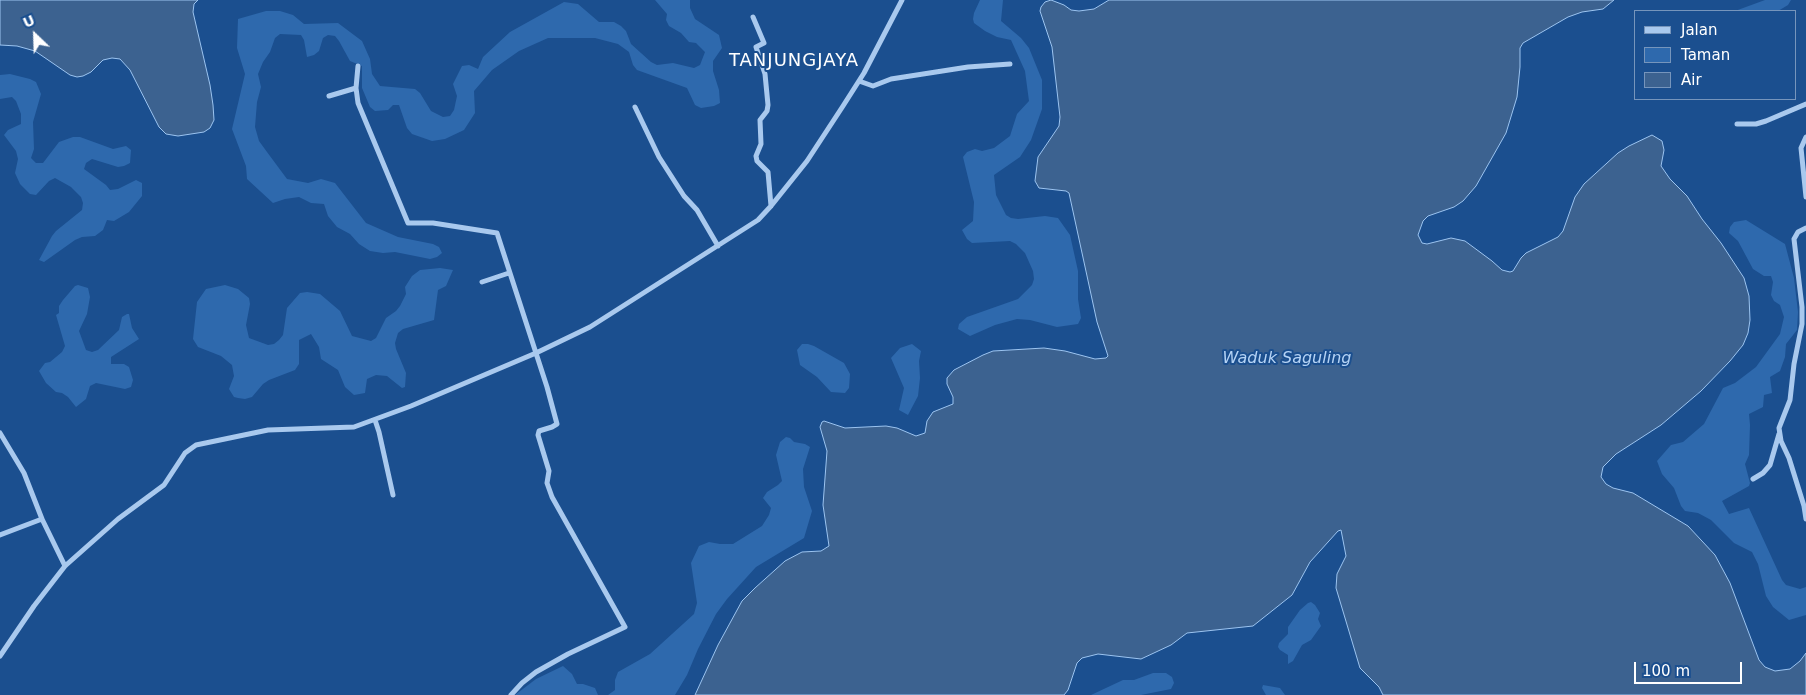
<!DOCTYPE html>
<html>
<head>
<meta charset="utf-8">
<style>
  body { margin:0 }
  #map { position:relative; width:1806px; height:695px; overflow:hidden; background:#1b4f8f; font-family:"DejaVu Sans",sans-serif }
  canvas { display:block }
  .legend { position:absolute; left:1634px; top:10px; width:162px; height:90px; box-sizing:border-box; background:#1b4f8f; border:1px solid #7695bc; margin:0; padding:6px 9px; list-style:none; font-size:15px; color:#fff }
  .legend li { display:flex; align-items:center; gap:10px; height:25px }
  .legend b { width:25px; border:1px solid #7695bc }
  .north { position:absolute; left:10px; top:10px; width:50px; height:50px; -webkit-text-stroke:4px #1b4f8f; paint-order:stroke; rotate:336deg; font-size:14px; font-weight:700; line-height:20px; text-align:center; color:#fff }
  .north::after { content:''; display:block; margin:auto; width:18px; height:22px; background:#fff; clip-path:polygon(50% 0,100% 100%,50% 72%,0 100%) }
  .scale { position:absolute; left:1634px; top:662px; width:108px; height:22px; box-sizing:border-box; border:2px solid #fff; border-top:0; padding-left:6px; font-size:15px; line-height:18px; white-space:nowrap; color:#fff; -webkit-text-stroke:4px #1b4f8f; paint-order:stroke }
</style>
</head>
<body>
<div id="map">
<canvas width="1806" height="695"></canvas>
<ul class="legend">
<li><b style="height:6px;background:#a9c9ee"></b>Jalan</li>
<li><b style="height:14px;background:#2e69ad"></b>Taman</li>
<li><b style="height:14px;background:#3c6290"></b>Air</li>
</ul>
<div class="north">U</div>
<div class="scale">100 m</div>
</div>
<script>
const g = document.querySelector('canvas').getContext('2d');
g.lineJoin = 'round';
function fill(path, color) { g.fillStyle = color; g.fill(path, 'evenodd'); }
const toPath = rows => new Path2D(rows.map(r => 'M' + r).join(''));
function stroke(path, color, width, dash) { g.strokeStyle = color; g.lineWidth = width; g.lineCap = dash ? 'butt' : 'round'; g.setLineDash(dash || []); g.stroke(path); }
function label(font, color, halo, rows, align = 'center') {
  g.font = font + ' "DejaVu Sans",sans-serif'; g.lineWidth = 4; g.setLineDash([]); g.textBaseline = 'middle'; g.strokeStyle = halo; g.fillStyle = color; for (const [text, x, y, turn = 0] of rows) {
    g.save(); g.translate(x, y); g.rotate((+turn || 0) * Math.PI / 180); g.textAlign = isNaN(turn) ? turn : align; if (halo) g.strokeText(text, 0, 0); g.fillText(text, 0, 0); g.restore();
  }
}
fill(toPath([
  [655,0,690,0,690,8,695,19,719,35,722,48,713,61,713,71,719,90,720,103,714,106,701,108,695,105,687,88,637,70,633,65,629,52,618,44,595,38,548,38,519,51,492,70,474,91,475,113,464,130,445,139,432,141,412,134,407,128,399,105,393,105,388,110,375,111,370,107,362,88,362,66,350,61,339,41,335,36,328,35,323,38,319,51,314,55,307,57,304,40,301,35,280,34,275,38,270,52,263,62,258,74,261,87,257,102,255,127,259,141,267,152,287,179,308,183,321,179,335,183,366,223,398,237,433,244,439,247,442,253,437,257,430,259,395,252,383,253,370,251,359,244,350,234,337,227,328,216,324,204,311,203,299,197,285,199,273,203,247,179,246,166,232,129,245,74,237,48,238,19,266,11,280,11,293,15,304,24,338,23,362,41,370,59,372,74,380,86,415,89,420,93,431,111,443,117,450,116,454,110,457,96,453,84,462,66,469,65,478,69,483,57,510,32,564,2,578,4,599,22,614,22,621,26,626,31,631,44,651,62,657,65,673,63,694,68,700,65,705,52,696,43,689,42,681,33,669,26,666,20,667,14],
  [980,0,1003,0,1001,21,1021,38,1029,48,1042,80,1042,109,1031,140,1020,157,994,175,996,195,1006,215,1011,218,1018,219,1045,216,1058,218,1070,235,1078,271,1078,299,1081,318,1078,324,1057,327,1030,320,1017,319,995,325,970,336,958,329,959,324,967,317,1018,299,1032,285,1034,279,1033,271,1025,253,1016,244,1010,241,972,243,967,239,962,230,973,221,974,202,963,157,967,152,975,149,982,151,994,148,1010,136,1017,114,1029,101,1025,71,1011,40,997,37,985,31,974,23,973,19,974,13],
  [1765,0,1791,0,1788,5,1778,11,1735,11],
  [10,74,30,79,36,82,41,94,33,122,34,149,31,158,36,163,43,163,59,142,73,137,80,137,113,149,126,146,131,150,130,163,124,166,118,167,92,159,86,163,84,169,106,185,110,190,118,189,136,180,142,183,142,196,129,212,114,221,107,220,103,230,95,236,82,237,75,240,44,262,39,260,52,236,56,231,82,210,83,203,81,197,71,187,55,178,49,181,36,195,30,194,20,184,15,173,18,159,16,151,4,135,8,130,21,124,21,114,16,101,12,97,0,99,0,75],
  [1746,220,1785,244,1794,278,1798,312,1797,330,1786,344,1785,357,1780,371,1770,377,1772,393,1764,395,1763,407,1749,414,1750,425,1749,455,1745,464,1750,483,1749,486,1722,501,1729,514,1749,508,1782,580,1786,585,1800,589,1806,587,1806,615,1789,620,1773,607,1766,596,1758,564,1752,552,1734,543,1711,520,1698,513,1685,511,1681,506,1674,488,1662,474,1657,461,1671,445,1683,442,1704,424,1723,388,1735,383,1756,367,1780,334,1784,317,1780,305,1774,301,1771,295,1773,282,1771,276,1764,276,1753,269,1738,241,1729,233,1730,227,1734,222],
  [440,268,453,270,446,286,438,290,434,320,403,329,398,333,395,343,396,349,406,373,405,387,402,388,387,376,376,375,367,379,365,393,354,395,345,387,338,370,321,359,319,347,311,334,299,340,299,364,295,370,269,380,263,384,252,397,245,399,238,398,234,397,229,389,234,376,232,365,221,356,198,347,193,339,197,302,206,289,225,285,238,289,249,298,250,304,246,325,249,338,268,345,274,344,279,340,283,335,287,308,300,293,307,292,320,294,340,311,352,336,371,341,376,338,386,318,396,311,400,306,406,294,405,287,412,276,420,270],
  [78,285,88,288,90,297,87,314,79,331,86,350,92,352,98,350,119,330,122,317,127,314,129,314,132,328,139,339,111,357,111,364,124,364,129,367,133,380,131,387,125,389,96,383,90,386,86,399,76,407,68,397,62,393,56,392,46,383,39,371,45,363,50,362,62,352,65,346,56,315,59,313,59,306,63,300,75,286],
  [802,344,808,344,814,346,844,363,850,374,849,388,845,393,831,392,817,377,800,365,797,350],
  [912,344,921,351,919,361,920,378,918,396,908,415,899,410,904,388,891,358,900,348],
  [786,437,790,438,794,442,805,444,810,447,803,469,804,487,812,511,804,538,756,567,727,599,716,614,698,649,687,675,675,695,608,695,615,690,615,680,618,672,650,654,694,614,697,603,691,563,699,546,709,542,720,544,733,544,762,526,769,515,771,508,763,498,767,492,778,485,782,481,776,455,780,442],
  [1311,602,1315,605,1320,613,1318,619,1321,626,1311,640,1302,645,1293,661,1288,664,1288,655,1280,650,1278,647,1279,643,1288,634,1288,627,1300,610,1308,603],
  [563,666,572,674,577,684,583,684,595,688,598,695,515,695,536,679],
  [1153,673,1166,673,1172,677,1174,683,1171,689,1141,695,1091,695,1123,680,1134,680],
  [1263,685,1280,688,1285,695,1266,695,1262,688]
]), '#2e69ad');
const water = toPath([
  [0,0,198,0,194,4,193,12,210,85,213,105,214,120,210,128,204,132,178,136,166,134,159,127,130,70,120,59,112,58,103,60,91,72,83,76,77,77,70,75,35,51,17,46,0,45,0,0],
  [1051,0,1064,5,1071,10,1079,11,1094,9,1109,0,1614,0,1603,9,1582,12,1568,17,1523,43,1520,48,1520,67,1517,97,1506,133,1476,186,1463,201,1454,207,1428,216,1423,221,1418,235,1422,243,1427,244,1451,238,1465,241,1492,261,1502,270,1510,272,1513,271,1521,258,1526,253,1558,237,1563,231,1575,197,1584,184,1618,153,1629,146,1652,135,1662,141,1664,150,1661,166,1670,179,1687,196,1702,219,1721,243,1744,278,1749,296,1750,320,1748,333,1743,345,1730,361,1701,391,1661,425,1616,454,1603,467,1601,477,1606,484,1613,488,1633,493,1688,526,1715,555,1730,583,1759,660,1765,667,1775,671,1790,669,1800,661,1806,653,1806,695,1383,695,1379,687,1360,668,1336,588,1337,574,1346,556,1341,530,1338,531,1310,562,1292,595,1253,626,1187,633,1171,645,1141,659,1098,654,1082,658,1077,663,1068,690,1064,695,695,695,718,645,742,601,755,588,785,561,802,552,821,551,829,546,823,505,827,451,820,427,822,422,824,421,845,428,886,426,897,428,916,436,925,433,927,421,933,412,953,404,953,397,947,384,947,378,954,370,983,355,993,351,1044,348,1065,351,1095,359,1106,358,1108,356,1097,322,1069,193,1066,191,1039,188,1035,181,1038,157,1059,126,1060,117,1052,47,1040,11,1041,7,1045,2,1051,0]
]);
fill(water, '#3c6290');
stroke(water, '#9cc4f0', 1);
stroke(toPath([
  [753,17,764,43,756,47,765,74,768,105,767,111,760,120,761,144,756,156,757,161,768,172,771,206],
  [358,66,356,88,358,103,408,223,433,223,497,233,547,387,557,424,552,427,539,431,538,435,549,471,547,483,552,497,625,627,568,654,536,672,522,683,511,695],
  [859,81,873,86,891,79,968,67,1010,64],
  [329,96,356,88],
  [635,107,659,157,684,196,697,210,718,246],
  [1737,124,1756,124,1766,121,1806,104],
  [1806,137,1801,148,1806,197],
  [1806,228,1798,232,1794,239,1802,307,1802,324,1794,364,1790,400,1779,428,1781,441,1789,458,1804,506,1806,519],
  [482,282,509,273],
  [375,420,379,432,393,495],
  [0,433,24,473,42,519,65,566],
  [1753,479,1763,473,1770,465,1779,434],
  [0,535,42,519],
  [0,656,34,606,65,566,118,519,164,485,185,453,196,445,268,430,354,427,411,406,536,353,590,327,758,220,771,206,807,161,843,106,864,73,902,0]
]), '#a9c9ee', 5);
label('italic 16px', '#b5d3f5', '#1b4f8f', [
  ["Waduk Saguling",1287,359]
]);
g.letterSpacing = '1px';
label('18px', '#fff', '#1b4f8f', [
  ["TANJUNGJAYA",794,61]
]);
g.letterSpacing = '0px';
</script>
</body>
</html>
